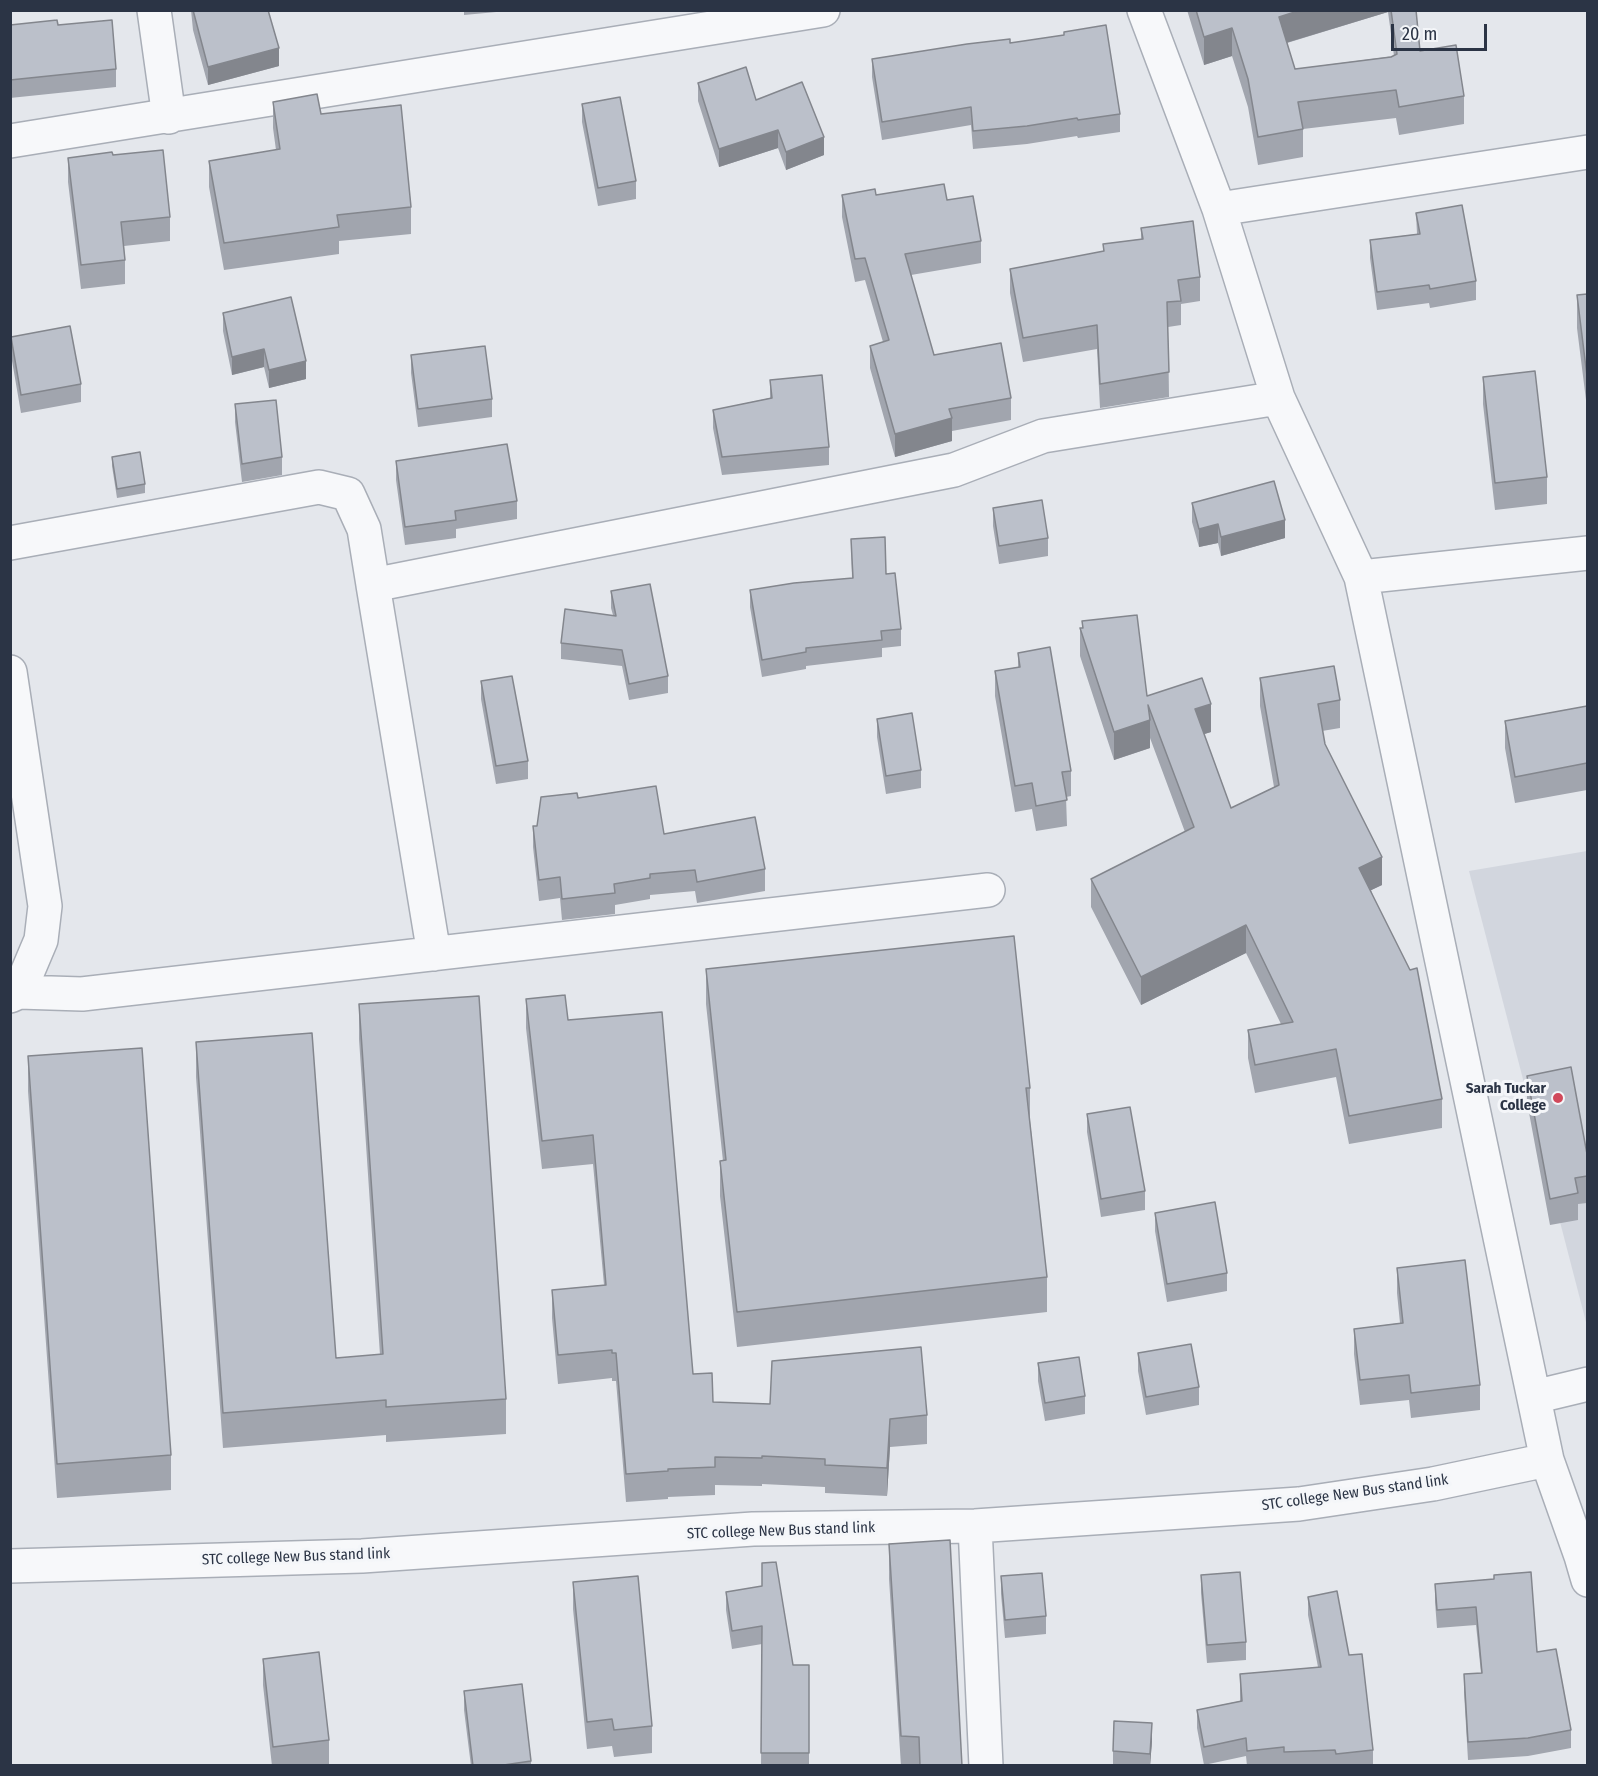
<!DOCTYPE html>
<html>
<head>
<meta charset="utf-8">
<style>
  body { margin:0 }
  #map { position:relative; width:1598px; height:1776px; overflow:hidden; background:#e4e7ec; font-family:"Fira Sans Condensed",sans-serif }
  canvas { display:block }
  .frame { position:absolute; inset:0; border:12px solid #2b3445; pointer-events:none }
  .scale { position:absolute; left:1391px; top:24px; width:96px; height:27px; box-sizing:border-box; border:3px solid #2b3445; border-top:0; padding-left:8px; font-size:18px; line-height:21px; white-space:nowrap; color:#2b3445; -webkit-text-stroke:4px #f4f6f9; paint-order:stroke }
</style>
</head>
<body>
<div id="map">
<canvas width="1598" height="1776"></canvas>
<div class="frame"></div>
<div class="scale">20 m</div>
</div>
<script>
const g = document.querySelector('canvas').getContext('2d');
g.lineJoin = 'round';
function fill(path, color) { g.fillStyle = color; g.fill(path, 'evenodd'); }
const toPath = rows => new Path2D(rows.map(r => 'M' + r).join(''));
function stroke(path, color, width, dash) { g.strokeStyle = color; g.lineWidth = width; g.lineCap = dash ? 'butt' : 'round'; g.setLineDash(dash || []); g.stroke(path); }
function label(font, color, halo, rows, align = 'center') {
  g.font = font + ' "Fira Sans Condensed",sans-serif'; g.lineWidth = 6; g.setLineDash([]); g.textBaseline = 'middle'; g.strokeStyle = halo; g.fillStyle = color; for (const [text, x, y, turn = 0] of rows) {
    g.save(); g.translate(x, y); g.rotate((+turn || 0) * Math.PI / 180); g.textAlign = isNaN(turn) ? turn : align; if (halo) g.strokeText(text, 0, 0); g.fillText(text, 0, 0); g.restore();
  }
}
fill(toPath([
  [1587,851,1587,1326,1469,871]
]), '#d2d6de');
const minor = toPath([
  [154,10,169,117],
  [1144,10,1219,209,1278,398,1361,577,1547,1460,1581,1556,1588,1580],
  [10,141,823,10],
  [1219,209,1588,152],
  [10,543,319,487,348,494,364,529,373,585,954,470,1043,436,1278,398],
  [1361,577,1588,553],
  [373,585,434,954],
  [10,672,45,906,41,940,19,992,10,996],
  [19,992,82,994,988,890],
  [1534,1397,1588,1384],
  [975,1526,986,1766],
  [10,1566,362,1556,753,1529,975,1526,1299,1504,1433,1484,1547,1460]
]);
stroke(minor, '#a9aeb7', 36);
stroke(minor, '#f7f8fa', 33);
fill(toPath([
  [191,10,268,10,279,66,208,85,193,30],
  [464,10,507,10,507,11,464,15],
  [1187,10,1416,10,1420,51,1464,96,1464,124,1399,135,1396,118,1303,129,1303,157,1258,165,1248,107,1232,56,1204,65],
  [1388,12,1394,56,1295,69,1287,43],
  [10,25,58,25,116,69,116,87,10,98],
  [1010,43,1120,114,1120,132,1078,138,1077,136,1027,144,973,149,971,125,882,140,872,77,872,59],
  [698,83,756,100,824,155,786,170,778,148,719,167,698,101],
  [273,102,321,114,411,207,411,234,339,241,339,254,224,270,209,187,209,161,276,150,273,128],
  [582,104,636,181,636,199,598,206,582,122],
  [113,155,170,217,170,241,124,246,125,260,125,284,81,289,68,182,68,158],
  [842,195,876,195,947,200,981,241,981,263,911,275,934,355,1011,398,1011,420,952,431,952,441,895,457,870,368,870,346,883,342,865,280,855,282,842,217],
  [1416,213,1476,281,1476,300,1430,308,1429,303,1377,310,1370,258,1370,240,1417,234],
  [1141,228,1200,277,1200,301,1181,304,1181,325,1168,327,1169,397,1100,408,1097,349,1023,362,1010,293,1010,269,1103,252,1103,244,1141,239],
  [1587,294,1587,408,1577,328,1577,295],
  [223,313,306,379,269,388,264,367,232,375,223,331],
  [11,337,81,384,81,402,21,413,11,355],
  [411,355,492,399,492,417,418,427,411,373],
  [1483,377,1547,477,1547,504,1495,510,1483,404],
  [770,380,829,447,829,465,722,475,713,428,713,410,770,398],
  [235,404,282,457,282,475,242,482,235,422],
  [112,457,145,484,145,493,117,498,112,466],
  [396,461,517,501,517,519,456,529,456,538,405,545,396,480],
  [1192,503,1285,538,1221,556,1218,543,1199,547,1192,522],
  [993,508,1048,538,1048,556,999,564,993,526],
  [851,539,886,574,901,629,901,646,882,648,882,657,806,666,806,669,762,677,750,607,750,590,852,578],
  [611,591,668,676,668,693,629,700,622,666,561,659,561,643,613,615,611,608],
  [1082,621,1147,696,1211,732,1204,734,1231,808,1274,787,1260,706,1260,678,1340,700,1340,728,1322,731,1325,744,1382,885,1371,890,1442,1099,1442,1128,1349,1144,1336,1077,1255,1093,1248,1058,1248,1030,1281,1024,1246,953,1141,1005,1091,907,1091,879,1185,832,1150,738,1150,748,1114,760,1080,656,1080,628,1082,628],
  [1018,653,1071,771,1071,796,1066,797,1067,826,1036,831,1032,809,1015,812,995,696,995,671,1018,667],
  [481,681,528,761,528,779,496,784,481,699],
  [1587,706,1587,790,1515,803,1505,748,1505,721],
  [877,719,921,770,921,788,886,794,877,737],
  [578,798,664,834,765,869,765,891,697,903,695,891,650,895,650,899,615,905,615,914,562,920,560,898,539,901,533,847,533,826,537,826],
  [706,969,1030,1088,1030,1121,1047,1277,1047,1312,737,1347,720,1196,720,1161,723,1161,706,1004],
  [526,999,568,1020,693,1374,713,1402,927,1415,927,1444,890,1447,887,1496,825,1493,825,1487,762,1484,762,1486,715,1485,715,1495,668,1497,668,1499,626,1502,616,1381,612,1381,612,1378,558,1384,552,1318,552,1290,604,1285,593,1164,542,1169,526,1028],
  [359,1004,506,1399,506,1434,386,1442,386,1435,223,1448,196,1077,196,1042,336,1358,380,1355,359,1039],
  [28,1056,171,1455,171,1490,57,1498,28,1091],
  [1527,1076,1587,1154,1587,1203,1578,1204,1578,1220,1550,1225,1527,1102],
  [1087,1114,1145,1191,1145,1210,1101,1217,1087,1132],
  [1155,1213,1227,1273,1227,1291,1167,1302,1155,1231],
  [1397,1268,1480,1385,1480,1410,1411,1418,1409,1400,1360,1405,1354,1354,1354,1329,1400,1323,1397,1293],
  [1138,1353,1199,1387,1199,1405,1146,1415,1138,1371],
  [1038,1363,1085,1396,1085,1414,1045,1421,1038,1381],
  [889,1544,962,1766,901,1766,889,1579],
  [1201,1575,1246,1642,1246,1660,1207,1663,1201,1593],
  [1001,1576,1046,1616,1046,1634,1005,1638,1001,1594],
  [1494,1579,1537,1652,1571,1730,1571,1748,1528,1756,1468,1760,1464,1692,1464,1674,1481,1673,1476,1625,1437,1628,1435,1602,1435,1584],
  [573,1582,652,1726,652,1753,614,1757,612,1746,587,1749,573,1609],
  [762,1586,793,1665,809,1665,809,1766,761,1766,762,1644,732,1649,726,1610,726,1592],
  [1308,1597,1349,1655,1373,1750,1373,1766,1247,1766,1246,1756,1204,1765,1197,1728,1197,1710,1240,1701,1240,1674,1318,1667,1308,1615],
  [263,1659,329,1740,329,1766,272,1766,263,1685],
  [464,1691,531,1761,531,1766,471,1766,464,1710],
  [1152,1741,1150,1766,1113,1766,1113,1751]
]), '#a1a5ae');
fill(toPath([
  [1301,10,1388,10,1388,12,1279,45,1279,17],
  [1232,28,1232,56,1204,65,1204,37],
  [279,48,279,66,208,85,208,67],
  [778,130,778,148,719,167,719,149],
  [824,137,824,155,786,170,786,152],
  [264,349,264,367,232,375,232,357],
  [306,361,306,379,269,388,269,370],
  [952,418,952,441,895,457,895,434],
  [1285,520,1285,538,1221,556,1221,537],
  [1218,524,1218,543,1199,547,1199,529],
  [1211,704,1211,732,1195,737,1195,709],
  [1150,720,1150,748,1114,760,1114,732],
  [1382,857,1382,885,1359,896,1359,868],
  [1246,925,1246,953,1141,1005,1141,977],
  [890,1419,890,1447,887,1496,887,1468],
  [1152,1723,1152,1741,1150,1766,1150,1754]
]), '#83868d');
const building = toPath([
  [193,10,268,10,279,48,208,67,193,10],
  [1196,10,1301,10,1279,17,1295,69,1391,57,1397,54,1391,10,1416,10,1420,51,1456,45,1464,96,1399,107,1396,90,1298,102,1303,129,1258,137,1248,79,1232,28,1204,37,1196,10],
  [57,20,58,25,112,20,116,69,10,80,10,25,57,20],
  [1106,25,1120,114,1078,120,1077,118,1027,126,973,131,971,107,882,122,872,59,967,44,1010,39,1010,43,1064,35,1064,32,1106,25],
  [746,67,756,100,802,82,824,137,786,152,778,130,719,149,698,83,746,67],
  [317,94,321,114,401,105,411,207,337,215,339,227,224,243,209,161,280,149,273,102,317,94],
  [620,97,636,181,598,188,582,104,620,97],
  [163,150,170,217,121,222,125,260,81,265,68,158,112,152,113,155,163,150],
  [944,184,947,200,973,196,981,241,905,254,934,355,1001,343,1011,398,949,409,952,418,895,434,870,346,889,340,865,258,855,259,842,195,875,189,876,195,944,184],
  [1462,205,1476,281,1430,289,1429,285,1377,292,1370,240,1420,234,1416,213,1462,205],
  [1193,221,1200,277,1178,280,1181,301,1167,302,1169,372,1100,384,1097,325,1023,338,1010,269,1104,251,1103,244,1143,239,1141,228,1193,221],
  [1587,294,1587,376,1577,295,1587,294],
  [291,297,306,361,269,370,264,349,232,357,223,313,291,297],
  [70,326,81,384,21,395,11,337,70,326],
  [485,346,492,399,418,409,411,355,485,346],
  [1535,371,1547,477,1495,483,1483,377,1535,371],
  [822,375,829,447,722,457,713,410,772,398,770,380,822,375],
  [276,400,282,457,242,464,235,404,276,400],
  [507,444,517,501,455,511,456,520,405,527,396,461,507,444],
  [140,452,145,484,117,489,112,457,140,452],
  [1274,481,1285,520,1221,537,1218,524,1199,529,1192,503,1274,481],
  [1042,500,1048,538,999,546,993,508,1042,500],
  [885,537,886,574,895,573,901,629,881,631,882,640,806,648,806,652,762,660,750,590,794,583,853,578,851,539,885,537],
  [650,584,668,676,629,684,622,650,561,643,565,609,616,616,611,591,650,584],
  [1137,615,1147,696,1202,678,1211,704,1195,709,1231,808,1279,785,1260,678,1334,666,1340,700,1318,704,1325,744,1382,857,1359,868,1410,970,1417,968,1442,1099,1349,1116,1336,1049,1255,1065,1248,1030,1293,1022,1246,925,1141,977,1091,879,1194,827,1148,705,1150,720,1114,732,1080,628,1083,628,1082,621,1137,615],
  [1050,647,1071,771,1062,772,1067,800,1036,806,1032,783,1015,786,995,671,1020,667,1018,653,1050,647],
  [512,676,528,761,496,766,481,681,512,676],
  [1587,706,1587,763,1515,777,1505,721,1587,706],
  [912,713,921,770,886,776,877,719,912,713],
  [656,786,664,834,755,817,765,869,697,882,695,870,650,874,650,878,614,884,615,893,562,899,560,877,539,880,533,826,537,826,541,797,577,793,578,798,656,786],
  [1014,936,1030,1088,1026,1088,1047,1277,737,1312,720,1161,726,1160,706,969,1014,936],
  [565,995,568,1020,662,1012,693,1374,712,1373,713,1402,770,1404,772,1361,921,1347,927,1415,890,1419,887,1468,825,1465,825,1459,762,1456,762,1458,715,1457,715,1467,668,1469,668,1471,626,1474,616,1353,612,1353,612,1350,558,1355,552,1290,606,1285,593,1135,542,1141,526,999,565,995],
  [479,996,506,1399,386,1407,386,1400,223,1413,196,1042,312,1033,336,1358,383,1354,359,1004,479,996],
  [142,1048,171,1455,57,1464,28,1056,142,1048],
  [1571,1067,1587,1154,1587,1176,1575,1178,1578,1193,1550,1199,1527,1076,1571,1067],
  [1130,1107,1145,1191,1101,1199,1087,1114,1130,1107],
  [1215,1202,1227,1273,1167,1284,1155,1213,1215,1202],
  [1465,1260,1480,1385,1411,1393,1409,1375,1360,1380,1354,1329,1403,1323,1397,1268,1465,1260],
  [1191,1344,1199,1387,1146,1397,1138,1353,1191,1344],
  [1079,1357,1085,1396,1045,1403,1038,1363,1079,1357],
  [950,1540,962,1766,920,1766,919,1737,901,1736,889,1544,950,1540],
  [776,1562,793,1665,809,1665,809,1753,761,1753,762,1626,732,1631,726,1592,762,1586,762,1563,776,1562],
  [1240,1572,1246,1642,1207,1645,1201,1575,1240,1572],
  [1531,1572,1537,1652,1556,1649,1571,1730,1528,1738,1468,1742,1464,1674,1482,1673,1476,1607,1437,1610,1435,1584,1494,1579,1494,1575,1531,1572],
  [1042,1573,1046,1616,1005,1620,1001,1576,1042,1573],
  [638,1576,652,1726,614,1730,612,1719,587,1722,573,1582,638,1576],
  [1337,1591,1349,1655,1362,1654,1373,1750,1336,1754,1335,1750,1284,1752,1284,1747,1247,1751,1246,1738,1204,1747,1197,1710,1242,1701,1240,1674,1321,1667,1308,1597,1337,1591],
  [319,1652,329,1740,273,1747,263,1659,319,1652],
  [522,1684,531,1761,497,1766,473,1766,464,1691,522,1684],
  [1114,1721,1152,1723,1150,1754,1113,1751,1114,1721]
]);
fill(building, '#bbc0ca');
stroke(building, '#83868d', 1.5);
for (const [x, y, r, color] of [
  [1558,1098,6,"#d1495b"]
]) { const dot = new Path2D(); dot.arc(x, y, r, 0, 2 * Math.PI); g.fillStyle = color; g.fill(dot); stroke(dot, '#f4f6f9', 2); }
label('bold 15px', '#2b3445', '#f4f6f9', [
  ["Sarah Tuckar",1546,1089],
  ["College",1546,1106]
], 'right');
label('15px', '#2b3445', '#f4f6f9', [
  ["STC college New Bus stand link",1355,1493,-8],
  ["STC college New Bus stand link",781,1531,-2],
  ["STC college New Bus stand link",296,1557,-2]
]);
</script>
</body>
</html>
